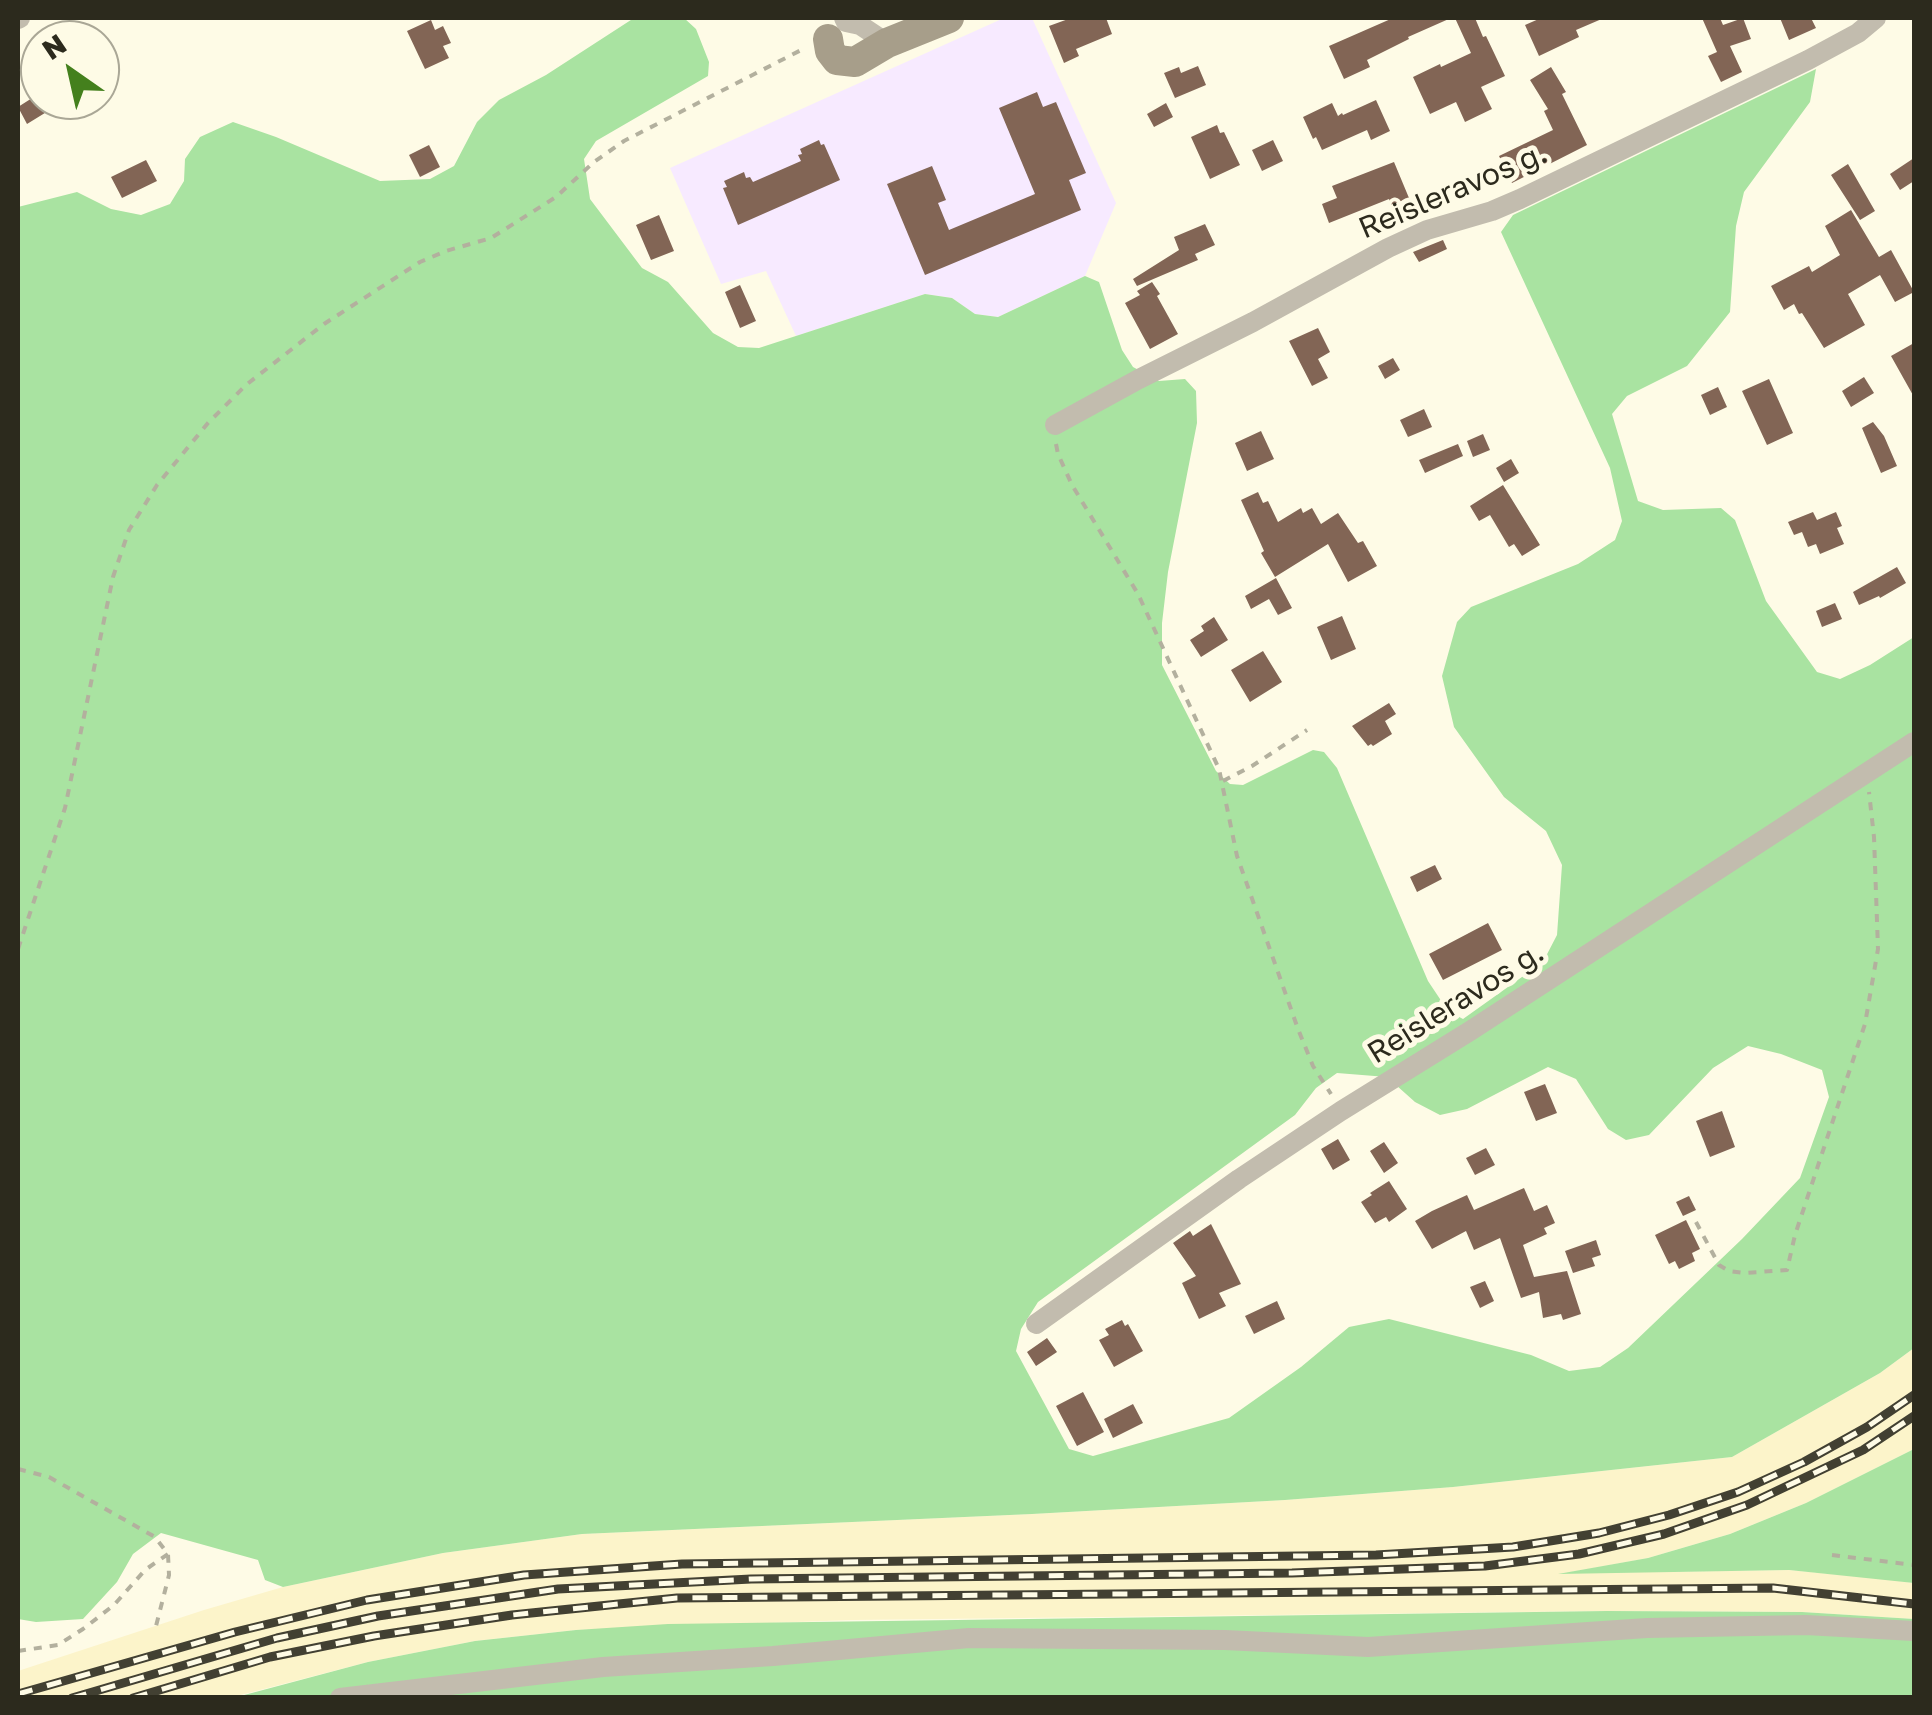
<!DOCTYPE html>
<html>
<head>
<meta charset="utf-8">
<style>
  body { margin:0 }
  #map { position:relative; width:1932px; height:1715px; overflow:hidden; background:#fefbe6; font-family:"Golos Text",sans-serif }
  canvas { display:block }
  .frame { position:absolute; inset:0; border:20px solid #2c2a1d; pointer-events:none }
  .north { position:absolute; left:20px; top:20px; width:100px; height:100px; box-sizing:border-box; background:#fefbe6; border:2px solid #aaa796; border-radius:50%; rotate:326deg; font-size:28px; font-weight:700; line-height:40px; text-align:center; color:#2c2a1d }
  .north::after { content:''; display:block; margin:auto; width:35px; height:45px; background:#44801d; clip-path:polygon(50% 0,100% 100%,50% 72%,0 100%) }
</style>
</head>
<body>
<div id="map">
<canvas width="1932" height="1715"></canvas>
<div class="frame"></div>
<div class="north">N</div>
</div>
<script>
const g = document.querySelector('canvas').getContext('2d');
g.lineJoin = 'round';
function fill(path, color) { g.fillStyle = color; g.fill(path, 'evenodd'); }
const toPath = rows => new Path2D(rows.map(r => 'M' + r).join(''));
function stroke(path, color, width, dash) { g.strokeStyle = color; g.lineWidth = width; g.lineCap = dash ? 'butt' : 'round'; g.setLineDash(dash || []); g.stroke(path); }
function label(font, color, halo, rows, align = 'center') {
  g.font = font + ' "Golos Text",sans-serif'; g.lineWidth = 10; g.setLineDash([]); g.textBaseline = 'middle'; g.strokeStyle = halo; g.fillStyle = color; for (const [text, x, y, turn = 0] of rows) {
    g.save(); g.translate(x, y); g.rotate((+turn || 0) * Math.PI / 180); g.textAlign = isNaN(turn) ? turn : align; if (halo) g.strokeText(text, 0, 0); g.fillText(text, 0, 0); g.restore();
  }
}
fill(toPath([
  [1914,1348,1914,1449,1806,1503,1730,1534,1648,1558,1567,1573,1789,1570,1885,1579,1914,1583,1914,1619,1802,1612,1607,1611,852,1620,576,1630,475,1641,368,1662,233,1697,18,1698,18,1671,204,1610,283,1587,443,1553,582,1534,1032,1514,1285,1500,1453,1487,1732,1457,1880,1373]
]), '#fcf4ca');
fill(toPath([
  [1004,18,1032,18,1116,203,1085,276,998,317,975,314,952,298,925,294,796,336,766,271,721,284,670,168]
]), '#f7eaff');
fill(toPath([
  [634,18,684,18,696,29,709,62,708,76,596,141,584,159,590,199,642,268,668,282,713,333,738,347,759,348,925,294,952,298,975,314,998,317,1085,276,1099,282,1122,350,1133,367,1159,381,1185,379,1196,391,1197,423,1168,572,1162,623,1162,665,1216,771,1230,784,1243,785,1313,750,1324,752,1337,768,1428,981,1448,1011,1463,1019,1543,962,1557,935,1562,865,1546,831,1504,797,1454,727,1442,676,1457,622,1471,607,1578,564,1615,540,1622,521,1610,468,1501,232,1513,215,1816,69,1810,102,1744,192,1736,226,1730,312,1687,366,1627,396,1612,414,1638,501,1663,510,1721,508,1735,520,1766,601,1817,672,1840,679,1870,665,1914,637,1914,1348,1880,1373,1732,1457,1453,1487,1285,1500,1032,1514,582,1534,443,1553,283,1587,265,1580,258,1560,161,1533,133,1554,117,1582,83,1619,36,1622,18,1619,18,207,77,192,111,209,141,215,170,204,184,181,185,159,200,137,233,122,276,137,380,181,430,179,454,166,477,122,499,100,546,75],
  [1748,1046,1781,1054,1822,1070,1829,1097,1800,1178,1742,1239,1628,1348,1600,1367,1569,1371,1531,1355,1389,1319,1349,1327,1301,1367,1229,1418,1093,1456,1069,1449,1016,1351,1021,1329,1038,1302,1295,1115,1316,1088,1337,1073,1387,1077,1415,1102,1440,1115,1467,1109,1548,1067,1576,1079,1608,1129,1626,1140,1649,1135,1713,1068],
  [1914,1449,1914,1583,1789,1570,1558,1574,1648,1558,1730,1534,1806,1503],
  [1607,1611,1802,1612,1914,1619,1914,1698,233,1698,368,1662,475,1641,576,1630,668,1624]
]), '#a9e3a1');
fill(toPath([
  [1071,18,1106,18,1112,34,1076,49,1079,56,1064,63,1049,26],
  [1393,18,1451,18,1408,37,1409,39,1367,60,1370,67,1344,79,1329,46],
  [1455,18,1475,18,1483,37,1486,36,1505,76,1481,87,1492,109,1465,122,1456,102,1430,114,1413,77,1440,64,1441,67,1471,53],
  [1541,18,1604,18,1576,30,1579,37,1539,56,1525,25],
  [1702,18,1720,18,1723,25,1743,18,1751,39,1730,46,1742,72,1721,82,1708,56,1717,52],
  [1780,18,1811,18,1816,28,1789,40],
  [431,20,435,30,443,26,451,43,443,46,449,58,425,69,407,31],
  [1198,66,1206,85,1175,98,1164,73,1179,67,1181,73],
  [1551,67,1566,92,1562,94,1587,145,1512,183,1499,156,1553,130,1544,111,1548,109,1530,80],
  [1037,92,1043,107,1056,102,1086,173,1069,180,1081,210,925,275,887,184,932,166,946,200,938,203,949,230,1035,194,999,108],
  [40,93,40,100,66,100,27,124,18,107],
  [1376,100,1390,131,1371,140,1367,130,1322,150,1316,137,1313,139,1303,117,1332,103,1338,116,1342,113,1343,115],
  [1166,103,1173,117,1154,127,1147,114],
  [1217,125,1220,133,1224,132,1240,165,1210,179,1191,137],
  [819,140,821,145,824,144,840,180,738,225,723,188,727,187,724,181,744,172,746,178,750,177,753,182,801,161,798,155,802,154,800,149],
  [1273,140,1283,161,1262,171,1252,150],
  [429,145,440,167,420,177,409,155],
  [1914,158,1914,181,1900,190,1890,174],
  [146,160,157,181,122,198,111,177],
  [1394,162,1409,198,1391,205,1389,199,1329,223,1322,204,1337,198,1332,186],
  [1848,164,1875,211,1860,220,1831,175],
  [1851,210,1879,257,1891,250,1914,292,1895,302,1880,275,1848,294,1865,325,1824,348,1802,313,1799,314,1794,304,1784,310,1771,286,1809,266,1812,272,1840,255,1825,226],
  [659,215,674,251,651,260,636,225],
  [1205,224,1215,245,1195,254,1198,260,1137,286,1133,279,1179,250,1174,237],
  [1443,240,1447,249,1419,262,1413,252],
  [1152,282,1160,294,1157,296,1178,334,1150,349,1125,303,1140,295,1137,291],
  [740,285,756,321,740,328,725,292],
  [1318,328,1330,352,1318,359,1328,378,1312,386,1289,341],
  [1914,343,1914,397,1891,356],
  [1393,358,1400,370,1385,379,1378,366],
  [1864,377,1874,393,1851,407,1842,391],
  [1769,379,1793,433,1767,445,1742,391],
  [1718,387,1727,407,1710,415,1701,395],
  [1424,409,1432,427,1408,437,1400,420],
  [1873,422,1884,436,1897,466,1881,473,1862,428],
  [1261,431,1274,459,1247,471,1235,443],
  [1483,434,1490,450,1473,457,1467,441],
  [1458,444,1463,456,1425,473,1419,460],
  [1511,459,1519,473,1504,482,1496,468],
  [1503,485,1540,545,1522,556,1514,544,1509,547,1490,515,1479,521,1470,506],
  [1258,492,1263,503,1268,501,1278,522,1301,508,1303,513,1312,508,1321,524,1338,513,1358,543,1363,541,1377,566,1348,582,1328,544,1275,577,1261,553,1264,551,1241,500],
  [1813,512,1817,520,1836,512,1842,526,1837,528,1844,544,1820,554,1816,544,1808,547,1802,532,1794,535,1788,522],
  [1897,567,1906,583,1880,598,1879,596,1859,605,1853,592],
  [1276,578,1292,608,1278,615,1269,599,1251,609,1245,596],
  [1835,603,1842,619,1822,627,1816,611],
  [1342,616,1356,649,1331,660,1317,627],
  [1214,617,1228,640,1201,657,1190,640,1204,631,1201,626],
  [1263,651,1282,682,1250,702,1231,670],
  [1389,703,1396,714,1385,721,1392,734,1373,746,1371,744,1368,746,1352,726],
  [1435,865,1442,879,1417,892,1410,877],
  [1488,923,1502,950,1443,980,1429,954],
  [1545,1084,1557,1113,1536,1121,1524,1092],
  [1722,1111,1735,1147,1710,1157,1696,1121],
  [1338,1139,1350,1160,1333,1170,1321,1149],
  [1384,1142,1398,1163,1384,1173,1370,1151],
  [1486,1148,1495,1165,1475,1175,1466,1158],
  [1389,1181,1407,1209,1389,1222,1386,1217,1375,1223,1361,1202,1372,1195,1370,1193],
  [1524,1188,1534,1211,1547,1205,1555,1223,1544,1228,1547,1234,1523,1245,1534,1277,1567,1271,1581,1314,1563,1320,1561,1314,1543,1318,1539,1292,1521,1298,1500,1238,1474,1250,1466,1231,1432,1249,1415,1221,1432,1211,1467,1195,1474,1210],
  [1689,1196,1696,1210,1683,1216,1676,1202],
  [1686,1220,1700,1249,1692,1253,1695,1261,1679,1269,1675,1261,1669,1264,1655,1235],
  [1211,1224,1241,1284,1219,1293,1226,1306,1199,1319,1182,1283,1196,1276,1173,1243,1190,1231,1193,1236],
  [1596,1240,1601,1255,1592,1258,1595,1266,1573,1273,1565,1251],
  [1485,1281,1494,1301,1480,1308,1470,1287],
  [1277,1301,1285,1319,1254,1334,1245,1316],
  [1122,1320,1125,1326,1128,1324,1143,1351,1114,1367,1099,1340,1109,1335,1105,1329],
  [1047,1338,1057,1352,1036,1366,1027,1352],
  [1083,1392,1104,1432,1077,1446,1056,1406],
  [1133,1404,1143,1423,1113,1438,1104,1419]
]), '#826555');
stroke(toPath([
  [1056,444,1058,454,1072,485,1138,594,1219,769,1237,856,1298,1029,1313,1066,1331,1094],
  [1223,781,1252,766,1307,730],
  [18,949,65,808,113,577,129,530,157,485,208,423,246,385,324,324,420,262,446,251,491,238,556,197,594,162,624,141,805,48],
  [1696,1222,1719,1265,1729,1271,1745,1273,1787,1270,1795,1235,1865,1024,1878,949,1874,837,1869,792],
  [18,1469,49,1477,155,1537,168,1554,169,1575,156,1626],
  [1832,1555,1914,1565],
  [18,1651,58,1645,83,1629,114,1605,145,1570,168,1554]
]), '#b3b09e', 4, [8, 8]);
stroke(toPath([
  [844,18,846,22,860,25,887,43],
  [18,19,20,18],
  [1055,425,1139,379,1253,322,1388,248,1427,230,1492,211,1520,199,1808,60,1858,33,1876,18],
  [1036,1324,1239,1179,1341,1111,1470,1031,1914,742],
  [340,1698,603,1667,773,1656,969,1638,1225,1640,1368,1647,1647,1628,1806,1625,1914,1631]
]), '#c2bcae', 20);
stroke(toPath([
  [828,39,830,51,837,60,855,62,887,43,949,18]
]), '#a79e8a', 30);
const rail = toPath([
  [18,1694,235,1632,367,1600,524,1575,682,1564,1376,1555,1513,1547,1599,1533,1669,1515,1738,1492,1804,1462,1867,1427,1914,1395],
  [72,1698,277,1638,378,1616,558,1589,751,1579,1292,1573,1485,1566,1579,1554,1664,1534,1747,1505,1863,1450,1914,1416],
  [133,1698,270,1657,374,1636,512,1615,677,1598,1773,1588,1914,1604]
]);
stroke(rail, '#424032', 9);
stroke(rail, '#fefbe6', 5, [15]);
label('30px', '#2c2a1d', '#fefbe6', [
  ["Reisleravos g.",1453,191,-23],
  ["Reisleravos g.",1456,1003,-32]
]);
</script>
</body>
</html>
